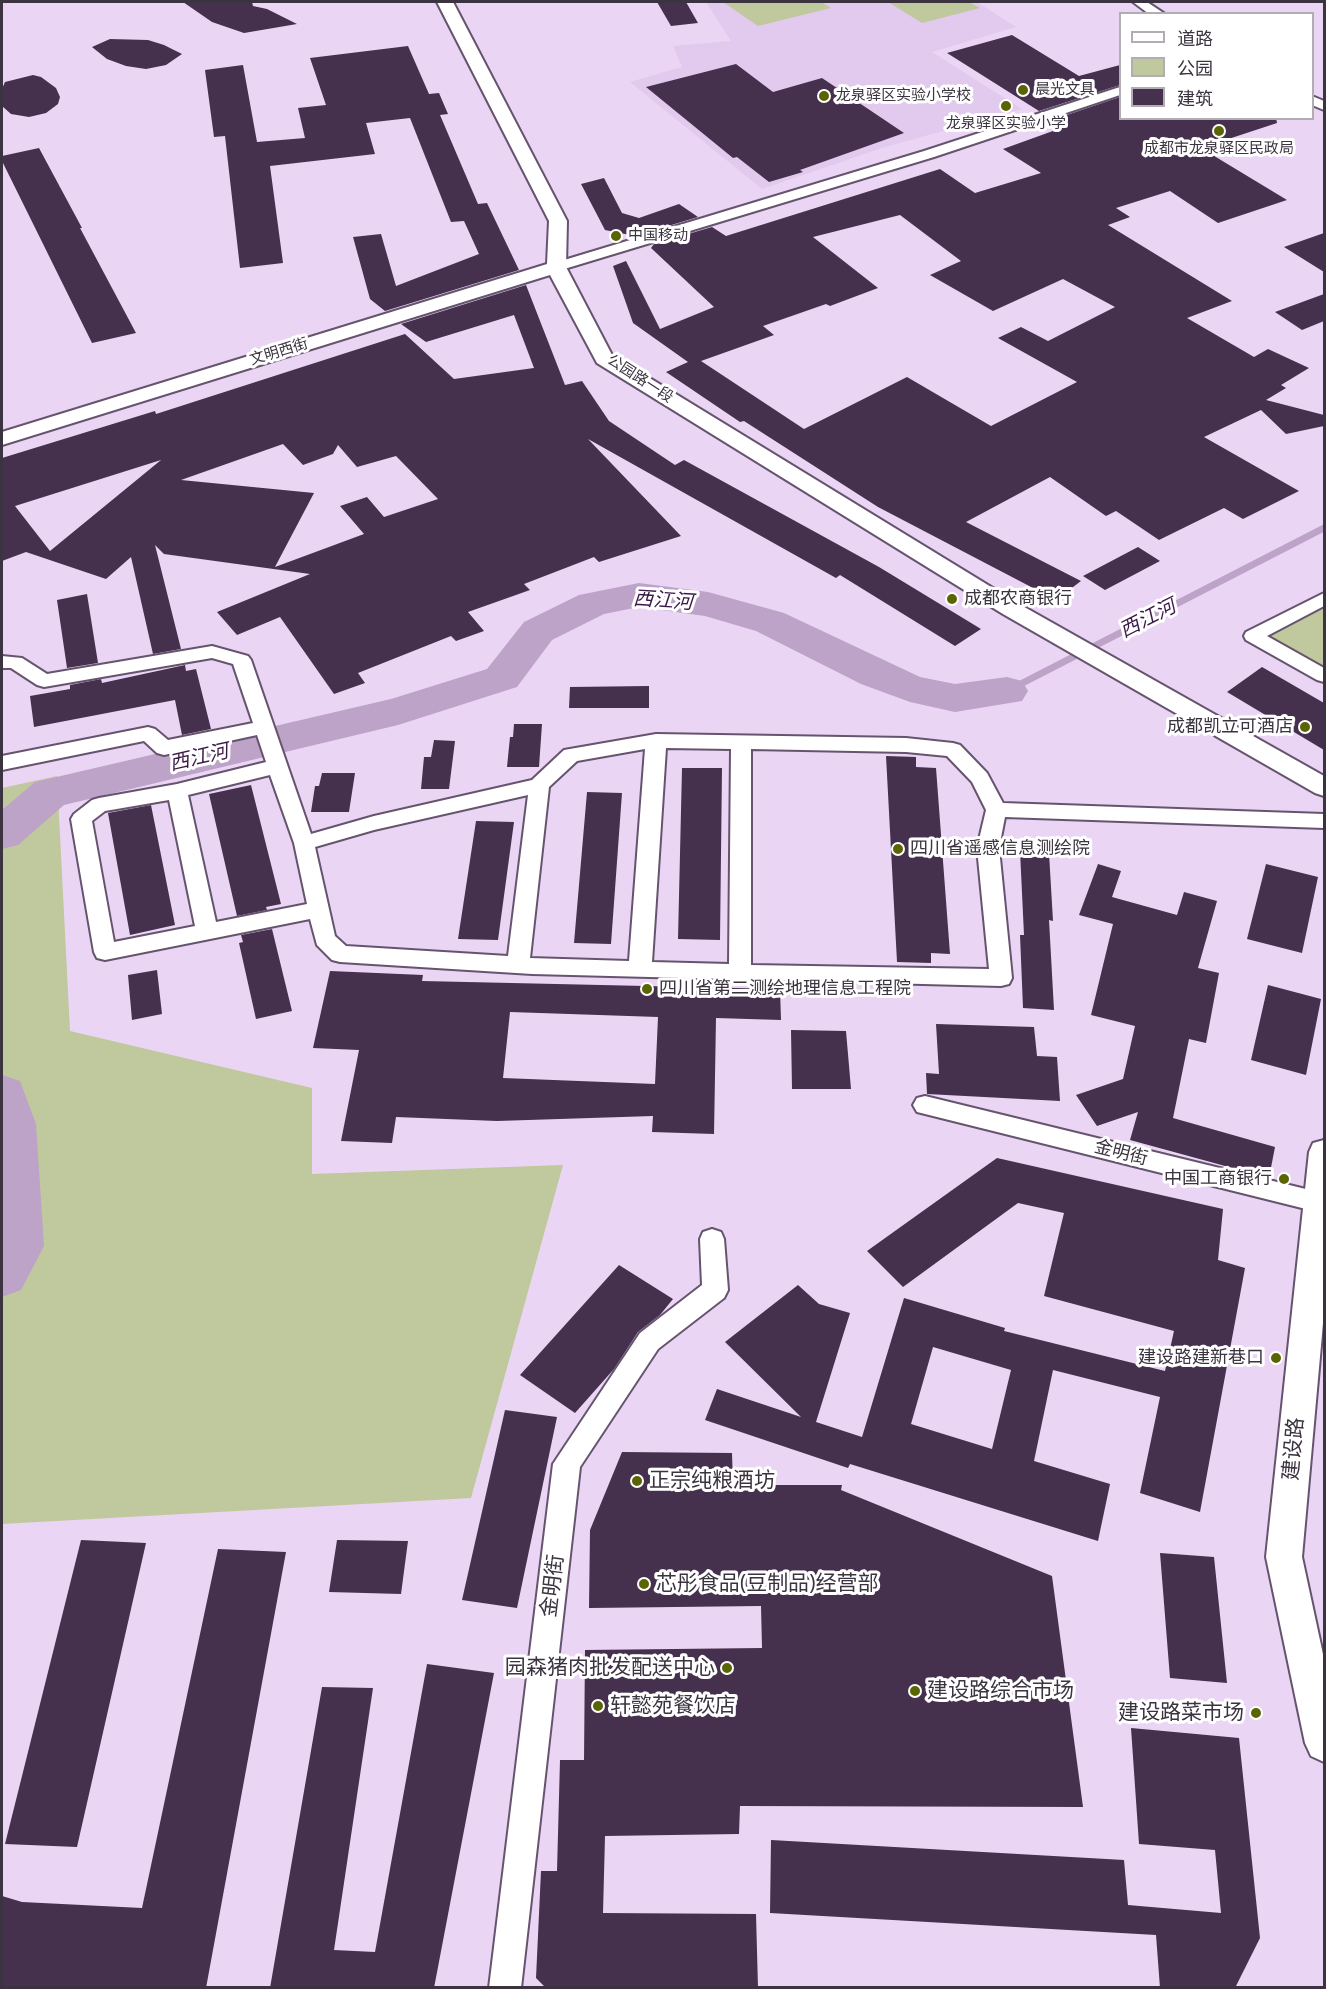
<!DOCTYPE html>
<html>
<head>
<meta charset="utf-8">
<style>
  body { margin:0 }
  #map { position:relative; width:1326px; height:1989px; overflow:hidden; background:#ead6f4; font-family:"Open Sans","Noto Sans SC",sans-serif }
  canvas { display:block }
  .frame { position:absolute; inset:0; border:3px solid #3b333f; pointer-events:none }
  .legend { position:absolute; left:1119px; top:12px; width:195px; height:108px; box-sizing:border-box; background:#fff; border:2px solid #b1adb2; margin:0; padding:8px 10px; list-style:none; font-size:18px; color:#3b333f }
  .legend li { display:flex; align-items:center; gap:12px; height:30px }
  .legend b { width:30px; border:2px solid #b1adb2 }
</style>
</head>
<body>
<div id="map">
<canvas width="1326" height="1989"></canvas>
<div class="frame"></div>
<ul class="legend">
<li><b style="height:8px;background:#fff"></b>道路</li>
<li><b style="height:16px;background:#c0c89e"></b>公园</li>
<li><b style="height:16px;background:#45304e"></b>建筑</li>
</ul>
</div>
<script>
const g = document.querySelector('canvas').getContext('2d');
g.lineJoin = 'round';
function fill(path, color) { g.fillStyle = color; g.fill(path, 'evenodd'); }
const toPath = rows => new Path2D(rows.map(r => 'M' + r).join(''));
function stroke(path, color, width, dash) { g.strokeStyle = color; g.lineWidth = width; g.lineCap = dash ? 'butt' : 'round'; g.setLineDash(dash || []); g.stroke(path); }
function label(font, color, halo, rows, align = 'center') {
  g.font = font + ' "Open Sans","Noto Sans SC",sans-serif'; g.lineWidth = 6; g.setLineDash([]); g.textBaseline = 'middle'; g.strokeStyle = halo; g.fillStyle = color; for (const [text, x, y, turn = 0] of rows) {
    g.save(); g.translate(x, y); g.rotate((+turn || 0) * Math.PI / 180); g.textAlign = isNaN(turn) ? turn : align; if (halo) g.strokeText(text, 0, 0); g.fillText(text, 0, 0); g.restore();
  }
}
fill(toPath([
  [706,2,977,2,1016,27,932,52,1022,109,882,148,762,189,630,82,682,67,673,46,731,41]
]), '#e2c9ee');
fill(toPath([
  [723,2,821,2,831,8,758,26],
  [888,2,969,2,980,8,922,23],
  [1324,599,1324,676,1253,636],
  [57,776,70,1031,312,1088,312,1174,563,1165,471,1498,2,1524,2,788]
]), '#c0c89e');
fill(toPath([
  [2,1125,26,1255,2,1298]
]), '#bca3c7');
stroke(toPath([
  [1007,691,1324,528]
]), '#bca3c7', 7);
fill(toPath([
  [639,583,708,592,784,613,920,677,955,684,1007,677,1022,681,1028,691,1022,701,955,712,910,702,861,684,756,631,705,616,639,607,604,614,552,640,517,687,398,725,64,805,18,845,2,849,2,810,35,782,391,699,487,669,524,622,579,595,639,583],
  [2,1075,20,1081,36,1124,44,1246,21,1290,2,1297,2,1075]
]), '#bca3c7');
fill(toPath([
  [183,2,252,2,253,6,267,9,297,24,244,33,212,22],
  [657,2,686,2,698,23,671,26],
  [1012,35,1079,76,1120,65,1120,85,1039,111,947,53],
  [110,39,148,40,164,45,182,54,166,65,146,69,126,66,107,59,92,47],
  [408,46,429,94,439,93,448,114,440,115,478,204,487,203,519,270,385,311,370,299,353,237,381,234,396,286,479,254,464,221,451,222,410,118,366,123,375,154,270,166,283,263,240,268,225,136,214,137,205,70,243,65,257,142,305,138,298,108,326,105,310,58],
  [736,64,773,92,822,78,904,133,800,170,803,172,769,182,737,157,733,158,646,87],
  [33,75,41,77,56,88,60,97,58,104,46,113,29,117,11,114,2,106,2,89,5,82],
  [1120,97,1120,118,1276,118,1277,123,1201,148,1287,200,1218,223,1170,191,1116,208,1130,217,1108,225,1232,301,1187,318,1254,357,1268,349,1309,368,1281,385,1286,388,1266,400,1324,415,1324,426,1286,434,1261,410,1204,437,1299,491,1243,519,1224,508,1159,540,1116,511,1106,516,1050,477,966,522,1081,581,1056,600,878,507,744,421,740,422,666,372,688,362,633,323,613,266,626,261,660,329,714,307,651,248,654,244,712,227,726,236,940,169,975,193,1041,173,1003,149,1064,127,1052,120],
  [900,215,961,261,930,275,993,311,1063,279,1115,307,1048,341,1021,327,998,338,1077,382,991,426,907,377,804,429,701,361,774,335,763,326,826,304,830,306,878,288,813,237],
  [39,148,82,228,80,228,136,333,92,343,2,161,2,156],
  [604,178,622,213,639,218,679,204,698,217,635,236,605,230,581,184],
  [1324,233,1324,272,1284,247],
  [526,285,565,385,582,381,609,421,675,465,684,460,879,567,981,629,955,646,840,575,836,578,588,439,681,536,599,562,594,557,524,584,530,590,468,612,484,631,456,641,451,636,358,673,365,683,334,694,280,617,237,635,217,612,310,574,164,554,155,545,181,649,153,654,131,557,106,579,26,552,2,561,2,458,155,411,156,414,405,334,454,379,534,368,514,315,426,342,401,324],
  [283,444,303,465,333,454,338,445,357,467,396,456,438,499,384,517,367,497,340,506,364,534,275,567,314,493,181,480],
  [161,460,50,551,15,506],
  [1324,294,1324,321,1302,330,1275,312],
  [1138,547,1160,561,1105,590,1083,576],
  [87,594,98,663,67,668,57,600],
  [185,665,186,671,196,669,211,729,182,735,175,700,34,727,30,696,70,689,70,685,101,679,102,683],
  [1262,667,1324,703,1324,750,1227,692],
  [649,686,649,708,569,708,570,687],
  [514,724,542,724,539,767,507,767,510,737,513,737],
  [434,740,455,741,449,789,421,789,424,757,431,757],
  [886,756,916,757,916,767,936,768,950,954,931,953,931,963,897,962],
  [682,768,722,768,720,940,678,939],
  [322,773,355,773,349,812,311,812,315,786,319,786],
  [251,785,281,904,266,907,267,910,237,916,209,794],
  [587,792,622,793,611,944,574,943],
  [151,805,175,925,130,935,108,813],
  [476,821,514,822,498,940,458,939],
  [1020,851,1049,853,1053,921,1049,920,1054,1010,1023,1008,1020,935,1024,935],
  [1098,864,1121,871,1112,897,1177,915,1184,892,1217,901,1198,968,1219,973,1206,1043,1189,1039,1173,1118,1275,1147,1269,1178,1130,1140,1138,1112,1097,1126,1076,1095,1123,1079,1135,1026,1091,1015,1113,924,1079,915],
  [1266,864,1318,877,1302,953,1247,939],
  [272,929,292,1011,256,1019,239,943,243,942,241,935],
  [157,970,162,1014,132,1020,128,975],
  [330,971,423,975,422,981,780,989,781,1020,716,1018,714,1134,652,1132,653,1116,497,1121,396,1117,392,1143,341,1141,359,1050,313,1048],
  [510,1012,658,1017,655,1084,503,1078],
  [1268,985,1321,999,1306,1075,1251,1060],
  [936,1024,1034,1027,1037,1056,1057,1057,1060,1101,927,1094,926,1073,939,1074],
  [791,1030,846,1031,851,1089,792,1089],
  [997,1158,1223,1209,1218,1260,1245,1268,1200,1512,1140,1493,1160,1397,1053,1370,1034,1461,1110,1484,1098,1541,850,1464,848,1468,705,1420,717,1389,801,1417,725,1342,798,1285,819,1304,850,1313,816,1422,862,1437,904,1298,1005,1328,1004,1331,1165,1371,1174,1331,1044,1296,1064,1213,1018,1203,903,1287,867,1251],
  [933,1347,1011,1370,992,1449,911,1424],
  [619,1265,673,1299,660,1315,638,1332,614,1369,575,1413,520,1375],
  [505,1410,557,1417,517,1608,462,1600],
  [622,1452,732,1453,733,1485,842,1485,841,1490,1052,1576,1083,1807,740,1806,739,1834,605,1836,603,1913,756,1914,758,1988,546,1988,536,1978,541,1871,557,1871,560,1760,584,1760,585,1650,762,1648,761,1606,589,1608,590,1530],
  [81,1540,146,1543,77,1847,5,1844],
  [337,1540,408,1541,401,1594,329,1592],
  [218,1549,286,1552,206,1988,2,1988,2,1896,22,1902,142,1908],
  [1160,1553,1214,1557,1227,1683,1170,1678],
  [427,1664,494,1673,434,1988,270,1988,322,1687,373,1688,334,1950,375,1952],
  [1131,1728,1239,1738,1260,1938,1235,1988,1160,1988,1156,1935,770,1913,771,1840,1124,1860,1128,1905,1221,1913,1215,1850,1139,1844]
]), '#45304e');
const minor = toPath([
  [1133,2,1147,2,1165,14,1149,14,1133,2],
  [1120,87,1120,95,934,157,561,270,556,272,548,267,551,264,924,151,1120,87],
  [1312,96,1324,101,1324,110,1312,105,1312,96],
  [1324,593,1324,606,1267,636,1324,668,1324,682,1317,680,1246,640,1244,636,1246,632,1324,593],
  [212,646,248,656,251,660,311,834,374,816,532,780,564,750,656,734,906,738,953,743,960,745,987,773,1003,803,1324,814,1324,828,1005,817,999,848,1012,978,1009,984,1001,986,532,974,340,962,332,960,317,945,310,919,105,960,97,958,94,952,71,819,74,814,92,800,99,798,177,784,266,762,257,735,164,755,157,753,144,741,2,770,2,756,148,727,155,729,168,740,253,723,233,664,212,658,44,687,37,685,11,668,2,668,2,656,22,658,47,674,212,646],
  [666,748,731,749,729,964,652,962,666,748],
  [645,749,629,961,530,958,549,787,577,761,645,749],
  [751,749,906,752,947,756,972,782,986,810,977,848,989,969,751,965,751,749],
  [270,775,294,843,307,904,216,922,188,795,270,775],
  [528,795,508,956,346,946,335,936,315,847,374,830,528,795],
  [169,800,195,926,114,942,92,821,105,811,169,800],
  [925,1096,1318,1192,1324,1194,1324,1210,1318,1212,917,1112,913,1105,917,1098,925,1096],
  [712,1229,721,1232,724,1239,728,1290,724,1298,658,1349,580,1467,521,1988,489,1988,553,1464,640,1333,702,1285,700,1239,703,1232,712,1229]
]);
const tertiary = toPath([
  [437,2,453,2,567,221,566,267,612,355,1019,604,1324,776,1324,796,1315,793,1003,614,597,363,550,275,2,445,2,432,547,264,549,221,437,2],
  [1324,1140,1324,1312,1302,1557,1324,1659,1324,1762,1311,1756,1305,1743,1266,1557,1309,1152,1313,1143,1324,1140]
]);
stroke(minor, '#66546e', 4);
stroke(tertiary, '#66546e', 4);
fill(minor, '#fff');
fill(tertiary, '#fff');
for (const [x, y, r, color] of [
  [1023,90,6,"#5b6402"],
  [824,96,6,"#5b6402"],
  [1006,106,6,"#5b6402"],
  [1219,131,6,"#5b6402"],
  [616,236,6,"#5b6402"],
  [952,599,6,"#5b6402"],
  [1305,727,6,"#5b6402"],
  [898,849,6,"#5b6402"],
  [647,989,6,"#5b6402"],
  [1284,1179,6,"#5b6402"],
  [1276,1358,6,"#5b6402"],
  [637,1481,6,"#5b6402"],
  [644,1584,6,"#5b6402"],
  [727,1668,6,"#5b6402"],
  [915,1691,6,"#5b6402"],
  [598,1706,6,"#5b6402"],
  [1256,1713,6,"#5b6402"]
]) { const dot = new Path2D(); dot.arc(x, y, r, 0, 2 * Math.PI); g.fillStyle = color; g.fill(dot); stroke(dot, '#fff', 2); }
label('15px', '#3b333f', '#fff', [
  ["晨光文具",1035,90],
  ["龙泉驿区实验小学校",836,96],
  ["龙泉驿区实验小学",1006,124,"center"],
  ["成都市龙泉驿区民政局",1219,149,"center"],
  ["中国移动",628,236]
], 'left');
label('15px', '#3b333f', '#fff', [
  ["文明西街",279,352,-17],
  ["公园路一段",640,379,33]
]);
label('18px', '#3b333f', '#fff', [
  ["成都农商银行",964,599],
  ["成都凯立可酒店",1293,727,"right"],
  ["四川省遥感信息测绘院",910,849],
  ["四川省第二测绘地理信息工程院",659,989],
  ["中国工商银行",1272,1179,"right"],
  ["建设路建新巷口",1264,1358,"right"]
], 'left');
label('18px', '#3b333f', '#fff', [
  ["金明街",1121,1153,14]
]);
label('italic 20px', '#3a1947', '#fff', [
  ["西江河",663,601,4],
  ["西江河",1148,619,-27],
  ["西江河",199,758,-13]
]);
label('21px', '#3b333f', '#fff', [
  ["建设路",1294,1449,-85],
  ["金明街",553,1586,-83]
]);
label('21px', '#3b333f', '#fff', [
  ["正宗纯粮酒坊",649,1481],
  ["芯彤食品(豆制品)经营部",656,1584],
  ["园森猪肉批发配送中心",715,1668,"right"],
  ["建设路综合市场",927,1691],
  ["轩懿苑餐饮店",610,1706],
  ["建设路菜市场",1244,1713,"right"]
], 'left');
</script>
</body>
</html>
